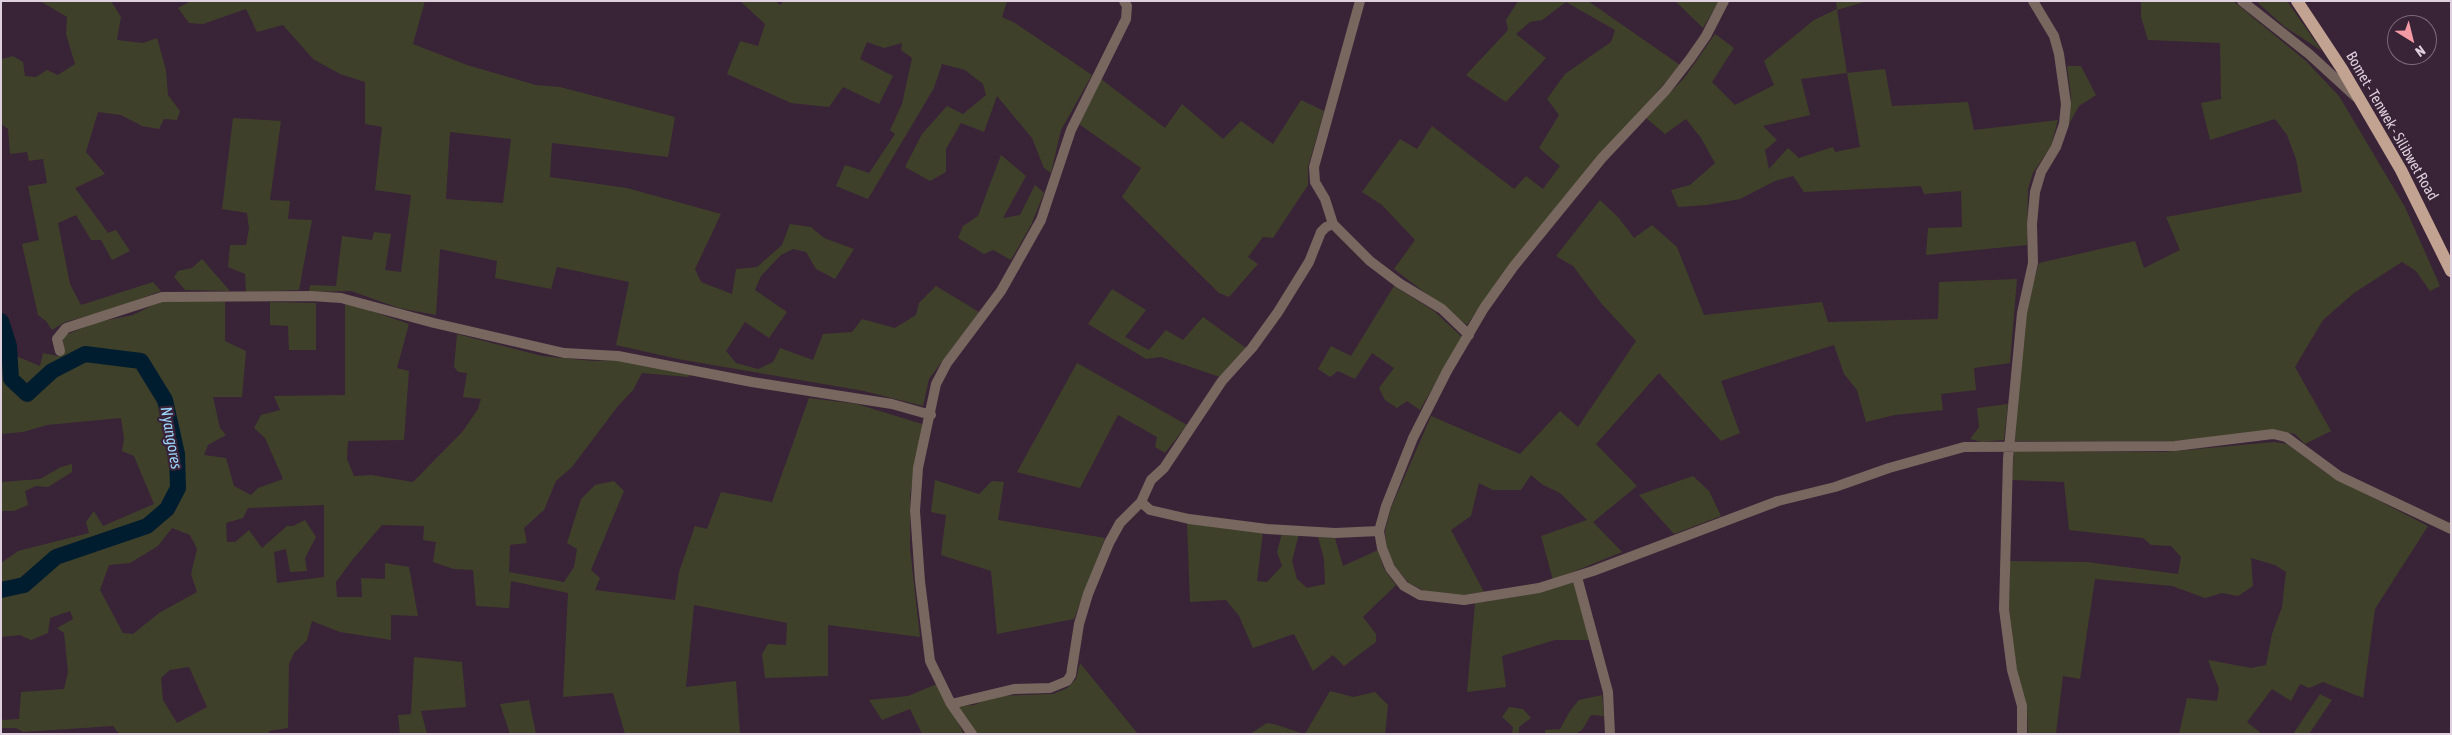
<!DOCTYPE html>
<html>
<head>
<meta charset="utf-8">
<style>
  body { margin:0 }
  #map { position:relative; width:2452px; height:735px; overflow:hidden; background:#392337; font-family:"Asap Condensed",sans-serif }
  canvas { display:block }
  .frame { position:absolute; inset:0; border:2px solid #dfd0dd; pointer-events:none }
  .north { position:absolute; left:2387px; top:15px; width:50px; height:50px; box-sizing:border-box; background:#392337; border:1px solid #7b6879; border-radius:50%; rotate:144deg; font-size:14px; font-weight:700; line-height:20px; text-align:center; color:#dfd0dd }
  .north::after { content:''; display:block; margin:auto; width:18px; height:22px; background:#f49aa4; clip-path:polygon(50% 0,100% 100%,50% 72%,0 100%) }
</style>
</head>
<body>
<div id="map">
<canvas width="2452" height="735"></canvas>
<div class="frame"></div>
<div class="north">N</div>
</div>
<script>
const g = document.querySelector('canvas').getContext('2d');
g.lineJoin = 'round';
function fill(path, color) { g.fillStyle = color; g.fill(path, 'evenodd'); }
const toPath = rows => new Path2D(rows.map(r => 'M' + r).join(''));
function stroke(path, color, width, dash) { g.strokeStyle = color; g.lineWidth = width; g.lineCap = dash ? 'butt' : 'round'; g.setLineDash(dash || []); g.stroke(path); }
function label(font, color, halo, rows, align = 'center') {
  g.font = font + ' "Asap Condensed",sans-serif'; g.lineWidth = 4.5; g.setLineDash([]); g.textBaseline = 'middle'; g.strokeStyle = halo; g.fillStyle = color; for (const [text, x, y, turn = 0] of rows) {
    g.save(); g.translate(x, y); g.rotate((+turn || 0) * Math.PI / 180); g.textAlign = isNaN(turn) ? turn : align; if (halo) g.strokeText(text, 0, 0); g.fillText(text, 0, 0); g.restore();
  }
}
fill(toPath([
  [40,1,111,1,121,17,117,40,143,43,157,38,166,70,168,95,180,111,177,120,164,119,159,129,142,126,121,115,98,112,86,152,105,174,75,188,108,233,116,230,130,251,112,260,101,240,91,240,76,215,58,223,70,284,81,305,153,282,161,291,114,309,65,322,52,330,46,321,38,315,22,244,39,240,28,186,47,183,43,159,29,161,27,152,10,154,8,129,1,124,2,59,13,56,23,62,25,76,36,77,47,70,58,75,75,64,66,34,67,17],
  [191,1,425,1,413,44,467,65,536,85,560,87,675,117,668,157,552,143,550,177,627,188,721,214,695,269,701,282,732,294,736,269,757,267,782,245,790,224,811,227,824,238,854,249,835,279,816,269,806,252,793,249,781,255,761,276,755,290,787,312,769,338,745,322,726,351,736,363,758,369,773,362,780,348,813,360,823,334,852,332,862,319,895,328,916,315,919,303,936,286,979,312,929,379,923,406,864,391,678,359,616,345,629,282,557,267,551,289,495,278,497,261,440,249,436,315,399,308,351,291,309,292,310,285,336,286,342,236,372,240,374,232,391,234,385,270,401,272,411,195,375,190,382,127,365,124,365,82,340,74,313,59,283,25,257,32,246,9,203,24,189,23,178,8],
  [450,132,511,139,503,203,446,199],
  [740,1,775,1,780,5,784,1,1007,1,1002,17,1015,23,1092,75,1061,130,1051,173,1044,168,1032,138,997,96,984,132,961,123,946,149,946,172,930,181,905,167,922,134,947,106,963,114,986,95,983,84,965,70,942,64,934,88,868,199,836,186,845,165,869,173,895,134,890,130,902,104,912,58,901,50,902,43,884,48,867,42,860,59,893,76,879,104,843,87,829,107,791,103,727,74,740,41,758,46,765,24],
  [1518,1,1588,1,1680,65,1513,260,1467,325,1394,269,1415,240,1382,205,1362,192,1400,139,1417,149,1432,126,1514,189,1526,176,1543,189,1560,166,1539,148,1559,115,1547,99,1565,74,1611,42,1615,30,1566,2,1542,20,1530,22,1516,34,1546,58,1506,102,1466,75,1508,30,1506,20],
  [1675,1,1719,1,1703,28],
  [1836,1,1868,1,1837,10,1847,73,1885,69,1892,106,1968,102,1974,130,2058,120,2051,146,2033,173,2028,189,2027,245,1926,255,1928,228,1962,227,1961,191,1924,194,1921,186,1804,192,1793,176,1775,181,1740,199,1707,205,1678,207,1671,190,1690,185,1715,163,1701,138,1686,119,1665,134,1646,118,1685,77,1715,34,1734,48,1712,82,1735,105,1774,85,1764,61,1814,20,1837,9],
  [1847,73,1860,147,1835,152,1833,147,1799,158,1788,148,1769,169,1765,150,1777,140,1763,126,1810,115,1801,79],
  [2141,1,2233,1,2306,61,2339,96,2405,207,2440,286,2430,291,2416,271,2402,262,2354,293,2323,320,2295,367,2331,431,2305,444,2295,434,2276,430,2176,441,2013,441,2023,322,2039,263,2135,241,2144,268,2180,250,2166,217,2302,192,2296,159,2287,135,2275,119,2210,140,2201,103,2221,99,2220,43,2148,40,2141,17],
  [2256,1,2287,1,2322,51,2285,27],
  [2067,66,2081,66,2096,95,2079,106,2069,124,2071,96],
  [1101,79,1165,128,1182,104,1223,139,1241,121,1273,144,1301,100,1324,111,1308,167,1308,185,1273,238,1263,237,1248,257,1258,264,1229,297,1219,293,1122,197,1141,168,1079,124],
  [233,118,281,121,270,200,290,201,288,219,312,220,299,290,246,292,245,274,228,267,230,245,246,245,249,229,247,213,222,209],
  [1001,155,1026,176,1003,218,1020,215,1035,185,1044,193,1031,225,1011,260,993,250,984,254,958,238,963,226,978,216],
  [1600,200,1618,217,1634,238,1652,225,1677,247,1704,315,1822,302,1828,322,1938,319,1939,282,2017,279,2010,363,1974,368,1976,390,1941,394,1943,410,1895,415,1866,422,1857,390,1844,374,1834,345,1721,381,1740,433,1721,441,1659,373,1596,444,1637,486,1593,522,1622,552,1553,580,1541,536,1587,520,1560,493,1543,485,1531,475,1521,490,1493,490,1479,483,1471,516,1451,530,1484,592,1453,596,1425,591,1409,583,1396,568,1387,551,1385,531,1391,508,1431,416,1520,454,1560,411,1578,427,1636,341,1601,303,1573,266,1556,256],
  [202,259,230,291,185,290,174,277,178,271,192,268],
  [1394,286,1434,311,1462,337,1420,410,1407,401,1397,408,1385,400,1379,388,1394,368,1372,353,1355,379,1338,371,1330,377,1318,369,1331,346,1351,356],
  [1112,289,1146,310,1125,337,1149,350,1166,330,1183,340,1203,317,1246,348,1220,377,1161,357,1146,359,1088,324],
  [174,299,225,302,225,341,246,351,242,397,213,397,220,428,226,435,208,445,204,455,226,458,234,486,251,495,258,488,283,479,265,438,254,428,261,415,280,410,274,396,345,395,345,304,357,306,409,324,397,368,409,371,404,440,348,441,347,459,354,476,371,475,413,482,463,431,478,409,481,399,463,397,467,373,458,372,454,367,457,334,542,356,593,361,618,360,691,374,688,377,642,373,633,390,618,406,572,467,556,481,544,510,524,528,527,543,510,545,509,572,564,582,574,567,577,549,567,543,581,499,595,485,614,481,624,491,591,570,600,578,595,590,675,600,679,572,695,526,707,529,721,492,772,502,809,398,857,404,922,424,910,496,910,548,920,637,828,625,828,676,765,678,762,654,768,644,786,645,787,623,694,605,686,687,736,681,740,734,625,734,613,693,563,697,568,593,511,581,509,608,476,606,473,570,454,569,433,562,436,542,423,540,424,526,382,525,353,559,336,582,337,597,362,597,361,578,385,579,385,563,409,567,418,616,391,615,391,640,340,632,312,621,307,640,294,653,289,664,288,728,269,731,269,734,119,734,113,726,23,732,16,728,1,728,1,720,19,719,21,692,64,689,68,672,64,633,57,628,73,619,70,611,50,618,48,633,31,640,20,635,1,637,1,563,18,551,89,533,86,522,94,511,103,526,154,504,134,456,122,451,124,439,121,418,47,425,23,432,1,434,1,354,16,356,40,366,43,353,58,356,65,350,61,344,65,335,98,322,133,315,159,302],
  [324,505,324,577,277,583,274,552,286,549,290,572,307,571,305,558,316,537,305,520,293,526,287,526,262,548,249,530,235,542,227,542,226,523,243,518,248,508],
  [172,528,190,535,197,549,191,574,197,592,159,613,133,634,123,633,100,590,109,565,130,563,158,546],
  [189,667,207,707,177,723,163,700,161,678,170,670],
  [270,302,316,303,316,350,289,350,288,326,270,325],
  [1077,363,1187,425,1165,453,1155,447,1157,437,1118,415,1080,488,1017,472],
  [2008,404,2004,440,1982,442,1970,439,1979,427,1977,408],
  [2274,442,2287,444,2329,475,2428,526,2375,609,2363,698,2323,682,2309,688,2300,684,2291,701,2272,689,2247,722,2262,734,2179,734,2187,698,2217,701,2219,689,2208,660,2251,668,2266,665,2272,634,2282,607,2286,572,2275,565,2251,558,2253,586,2238,596,2222,593,2205,598,2172,586,2095,579,2080,679,2063,676,2056,734,2028,734,2027,707,2016,670,2009,608,2010,561,2087,562,2178,574,2181,557,2171,546,2151,545,2143,538,2069,530,2064,482,2012,480,2014,451,2164,452],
  [72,464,72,472,48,487,36,486,25,491,28,505,14,511,1,511,1,482,40,479,61,467],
  [1693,476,1709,491,1721,516,1674,534,1639,495],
  [935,480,979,494,992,481,1004,482,998,520,1105,538,1074,619,997,634,991,571,941,555,946,515,931,512],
  [1187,522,1263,531,1257,581,1267,582,1282,566,1277,552,1282,533,1299,534,1292,561,1297,579,1307,588,1325,584,1324,559,1318,537,1335,538,1343,566,1378,550,1384,569,1396,585,1363,617,1376,634,1376,642,1344,666,1333,655,1313,671,1294,634,1253,648,1239,616,1226,600,1190,602],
  [1574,581,1590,640,1555,640,1502,656,1506,687,1467,692,1475,603,1538,593],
  [414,657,462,662,466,707,421,711,427,734,400,734,398,715,411,714],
  [1080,663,1138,734,978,734,972,729,956,706,974,705,993,696,1053,694,1067,688,1076,679],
  [937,684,964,734,922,734,910,709,882,720,869,700,908,696],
  [1330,691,1353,697,1375,692,1388,705,1385,734,1305,734],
  [2320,694,2332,700,2309,734,2293,734],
  [1602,695,1604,716,1591,715,1582,730,1575,734,1545,734,1545,730,1560,729,1570,711,1579,700],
  [529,700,536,734,510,734,500,704],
  [1509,707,1523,709,1531,718,1519,727,1519,734,1512,734,1513,727,1502,717],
  [1267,723,1274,724,1304,734,1250,734]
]), '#3f402a');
stroke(toPath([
  [1,321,9,346,11,379,27,394,52,371,85,354,141,361,165,400,177,454,178,488,167,509,147,526,56,557,24,585,1,590]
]), '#001d2f', 16);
stroke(toPath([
  [1360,1,1314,167,1315,182,1325,199,1333,224,1370,261,1399,283,1442,309,1469,335],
  [1724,1,1706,36,1690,59,1666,90,1602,158,1514,266,1484,308,1447,371,1413,438,1386,506,1379,531,1382,548,1390,568,1404,586,1420,595,1464,600,1539,588,1593,571,1778,501,1835,487,1889,468,1964,447,2175,446,2273,434,2286,437,2339,476,2451,529],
  [2242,1,2309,54,2356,97],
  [60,351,57,339,66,328,162,297,311,296,341,298,434,323,564,353,618,356,752,382,892,404,931,415],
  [1141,502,1150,510,1189,519,1267,529,1335,533,1379,531],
  [1577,577,1608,692,1610,734],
  [951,704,1014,689,1050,688,1067,681,1071,675,1079,624,1088,594,1109,543,1120,523,1141,502,1151,480,1164,468,1222,381,1252,348,1278,312,1309,262,1321,232,1326,227,1333,224],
  [972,734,951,704,930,661,920,581,915,511,918,468,936,384,947,363,1001,291,1041,220,1071,130,1126,19,1127,6,1124,1],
  [2022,734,2022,706,2012,670,2004,609,2008,459,2022,313,2033,263,2032,224,2035,192,2041,172,2056,147,2064,124,2066,104,2059,54,2054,36,2033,1]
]), '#77675f', 10);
stroke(toPath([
  [2297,1,2342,69,2401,170,2451,271]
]), '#c2a391', 12);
label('15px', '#dfd0dd', '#392337', [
  ["Bomet - Tenwek - Silibwet Road",2392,126,60]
]);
label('italic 16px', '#9ad4fc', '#392337', [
  ["Nyangores",171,438,80]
]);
</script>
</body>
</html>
